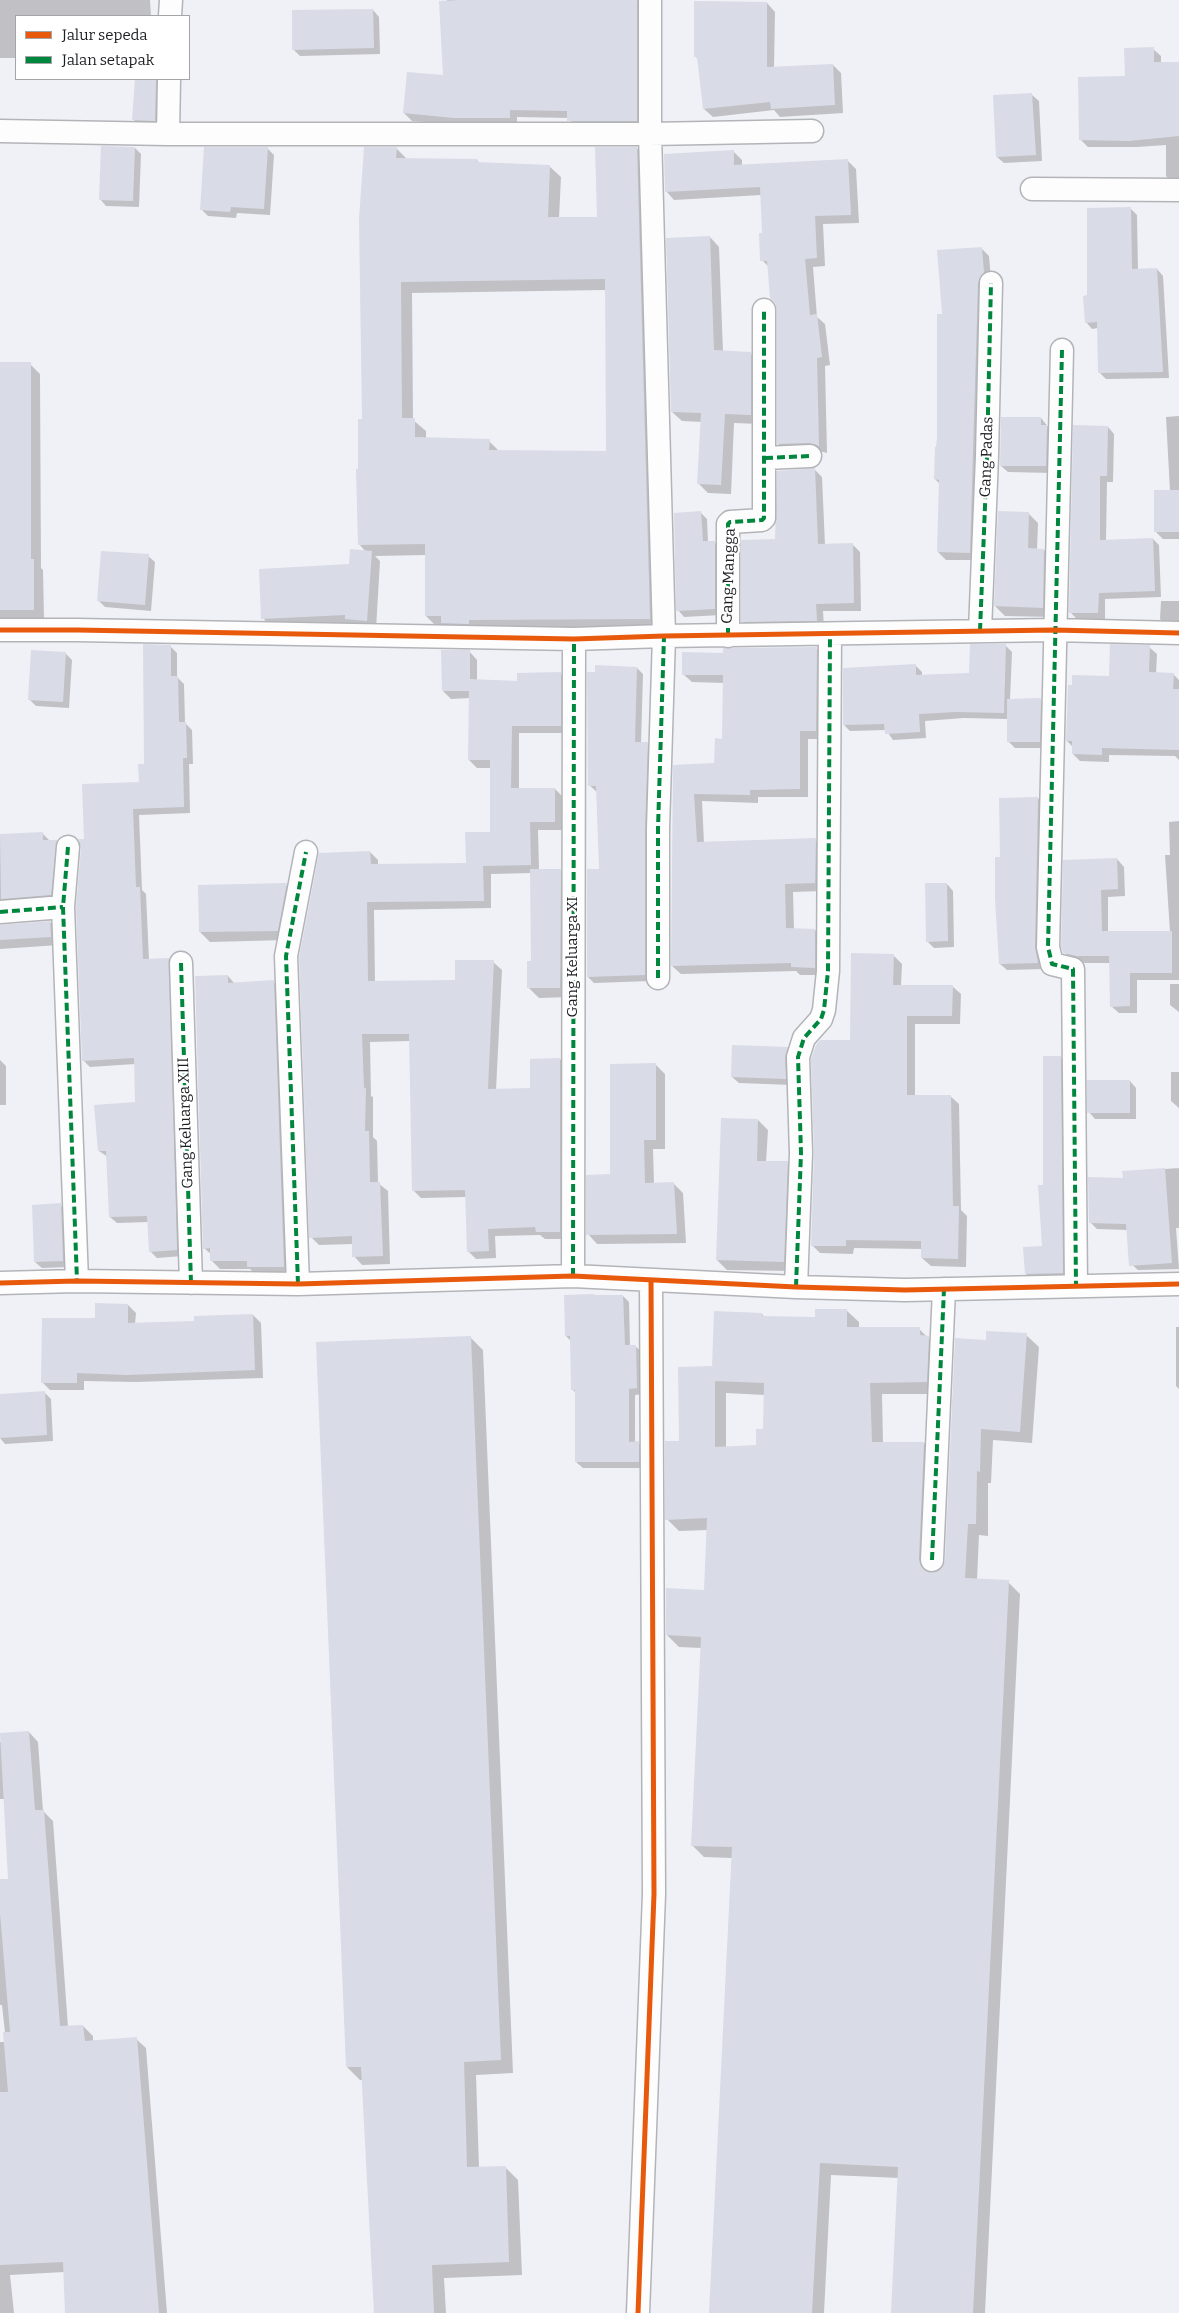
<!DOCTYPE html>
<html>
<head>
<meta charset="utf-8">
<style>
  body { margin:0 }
  #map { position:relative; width:1179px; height:2313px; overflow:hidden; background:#f0f1f7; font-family:Bitter,serif }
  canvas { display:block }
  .legend { position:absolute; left:15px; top:15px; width:175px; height:65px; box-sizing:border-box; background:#fff; border:1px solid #a5a5a7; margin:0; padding:6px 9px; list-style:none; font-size:15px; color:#1d1e22 }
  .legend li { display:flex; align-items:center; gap:10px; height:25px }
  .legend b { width:25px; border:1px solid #a5a5a7 }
</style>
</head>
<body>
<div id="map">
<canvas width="1179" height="2313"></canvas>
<ul class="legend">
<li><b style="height:6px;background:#e8590c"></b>Jalur sepeda</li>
<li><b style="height:6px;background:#00873e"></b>Jalan setapak</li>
</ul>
</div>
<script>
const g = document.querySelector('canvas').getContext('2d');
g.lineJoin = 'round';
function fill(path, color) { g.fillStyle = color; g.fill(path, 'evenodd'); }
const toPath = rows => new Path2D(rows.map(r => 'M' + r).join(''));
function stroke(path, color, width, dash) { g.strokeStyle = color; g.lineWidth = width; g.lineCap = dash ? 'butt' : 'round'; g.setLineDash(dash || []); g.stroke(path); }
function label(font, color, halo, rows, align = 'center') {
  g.font = font + ' Bitter,serif'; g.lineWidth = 4.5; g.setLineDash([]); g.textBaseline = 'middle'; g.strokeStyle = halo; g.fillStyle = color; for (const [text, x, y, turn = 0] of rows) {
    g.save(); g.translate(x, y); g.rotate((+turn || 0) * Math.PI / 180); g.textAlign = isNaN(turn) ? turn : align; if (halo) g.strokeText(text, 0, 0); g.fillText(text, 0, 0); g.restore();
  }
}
fill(toPath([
  [0,0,150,0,151,16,16,16,16,58,0,58],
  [447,0,637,0,644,8,644,128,576,128,569,118,517,117,517,125,463,125,412,121,404,113,444,76],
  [767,3,775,12,774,68,833,65,841,73,843,113,780,117,774,110,713,117,704,109,699,60,695,56],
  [373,10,379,17,380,54,300,56,293,49],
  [1153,49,1161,56,1161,63,1179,63,1179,184,1173,184,1166,176,1166,145,1137,147,1088,147,1081,140,1126,77],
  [136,79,164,79,161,127,140,126,134,120],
  [1032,95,1039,101,1042,161,1004,163,997,157],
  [135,148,141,154,139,207,106,206,100,199],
  [267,148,274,155,270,215,237,213,236,218,208,216,201,209],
  [396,148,407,159,477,160,479,163,549,166,561,177,559,218,598,218,637,148,648,160,661,630,437,627,426,616,426,555,375,556,380,561,376,629,356,628,351,623,272,628,263,618,350,565,366,552,359,544,360,471,363,420],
  [606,290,608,452,500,452,489,441,426,438,426,431,413,420,412,293],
  [733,151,742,160,742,166,847,160,856,169,859,223,823,224,825,266,813,267,817,317,825,324,830,365,825,366,827,453,819,451,787,452,778,444,778,310,769,267,762,260,763,234,761,195,674,200,666,191],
  [1130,208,1137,215,1138,270,1157,269,1163,276,1169,378,1106,379,1100,373,1098,328,1092,329,1086,322],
  [710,237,719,247,723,352,750,353,760,362,760,424,734,423,731,494,708,493,699,484,702,422,682,421,672,412],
  [981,248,989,256,991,281,978,560,946,560,938,552,940,484,935,479,943,315],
  [0,363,30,364,40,374,41,568,43,570,44,619,0,619],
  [1179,416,1179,539,1163,539,1156,532,1170,491,1166,417],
  [1041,418,1053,433,1052,473,1008,472,1001,466],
  [1108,427,1114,434,1113,482,1107,482,1106,541,1153,539,1159,545,1161,597,1105,599,1105,619,1077,619,1070,612],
  [814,469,822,477,825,545,852,544,860,552,861,611,823,611,824,628,750,629,742,621,776,541],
  [700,512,707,519,708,542,714,542,721,548,721,615,684,617,678,610],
  [1028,513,1038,523,1037,550,1044,550,1054,560,1052,617,1005,616,995,606],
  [148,556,155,562,151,611,105,607,98,600],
  [1161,601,1179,601,1179,623,1163,622,1160,619],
  [1005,645,1012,652,1010,700,1040,700,1047,706,1046,748,1015,748,1008,741,1008,719,963,718,925,721,926,738,893,740,886,730,850,731,844,725,915,665,922,672,922,676,971,674],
  [170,646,177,653,177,677,184,684,185,723,192,730,193,764,189,764,190,813,139,815,142,890,146,894,149,960,169,959,175,966,183,1256,157,1258,150,1251,149,1222,117,1223,110,1217,108,1157,99,1151,137,1103,135,1064,90,1067,83,1060,85,840,140,783,146,765],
  [1149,647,1157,654,1156,674,1173,674,1179,680,1179,760,1175,756,1109,755,1109,762,1080,761,1073,754,1073,747,1067,741,1110,677],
  [816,648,825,656,824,739,808,739,808,797,758,797,758,803,702,801,704,843,815,840,824,848,823,891,793,892,794,930,815,930,823,938,823,975,800,975,796,971,681,974,672,966,674,766,716,764,723,740,724,683,692,682,683,674,724,654],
  [469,651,477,660,477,681,518,682,560,673,568,682,568,733,519,733,519,790,555,789,563,797,563,830,538,830,539,870,560,870,570,880,570,997,539,998,529,988,532,962,532,873,491,874,491,908,374,910,375,982,456,981,493,962,502,970,496,1090,532,1090,560,1059,568,1067,568,1239,545,1239,540,1235,495,1236,496,1258,476,1259,468,1251,466,1197,421,1198,413,1190,410,1041,370,1042,371,1096,373,1097,373,1137,377,1141,378,1183,388,1191,390,1264,362,1265,354,1256,353,1244,319,1245,311,1237,370,852,378,860,378,865,467,864,492,833,492,768,477,768,469,760,470,698,451,699,443,691],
  [65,653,72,660,69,708,36,706,29,699],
  [637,668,643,674,641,744,647,744,654,750,651,981,594,983,588,977,600,870,597,792,589,785],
  [1038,798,1044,805,1044,969,1007,970,1000,964,1001,858],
  [1179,821,1179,980,1137,980,1137,1013,1119,1013,1111,1006,1111,963,1085,963,1072,960,1064,952,1117,859,1124,867,1125,896,1108,897,1108,933,1170,932,1165,855,1170,855,1169,822],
  [43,834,50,841,57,841,65,849,59,903,0,910,0,836],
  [947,884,953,891,954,947,934,948,927,941],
  [286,885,296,895,287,940,210,942,200,932],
  [50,922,58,931,59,945,0,949,0,925],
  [894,956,902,964,901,986,952,986,961,994,960,1024,915,1024,915,1097,950,1096,959,1104,961,1210,967,1216,966,1267,931,1266,922,1258,922,1249,854,1248,853,1254,820,1253,812,1245,851,1041],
  [228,976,235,984,273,982,282,990,292,1275,257,1275,250,1269,220,1269,212,1261,212,1255,204,1248],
  [1170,984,1179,984,1179,1012,1170,1005],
  [787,1048,793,1054,792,1085,739,1083,732,1077],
  [1060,1057,1067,1064,1069,1279,1033,1280,1026,1274,1043,1247,1045,1186],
  [0,1060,6,1066,6,1105,0,1105],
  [655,1064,665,1074,665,1149,653,1149,654,1184,673,1183,683,1193,686,1243,597,1244,588,1234],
  [1171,1072,1179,1072,1179,1108,1171,1101],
  [1130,1081,1136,1088,1136,1119,1095,1119,1089,1112],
  [758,1120,768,1130,766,1162,787,1162,797,1172,793,1271,727,1270,717,1260],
  [1179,1155,1179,1228,1176,1228,1179,1269,1138,1270,1130,1263,1128,1230,1097,1229,1090,1222,1124,1179,1124,1172,1179,1168],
  [60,1205,67,1211,69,1267,42,1268,35,1262],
  [623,1296,629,1302,630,1346,635,1346,642,1352,643,1394,635,1395,635,1443,638,1443,645,1449,645,1468,583,1468,576,1462,576,1393,572,1389,571,1341,566,1336],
  [128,1305,136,1313,135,1324,196,1322,253,1315,261,1323,263,1378,135,1382,84,1381,84,1390,50,1390,42,1382,96,1319],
  [846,1310,859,1322,859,1329,919,1329,940,1349,938,1394,882,1394,883,1443,924,1443,936,1455,931,1574,939,1572,946,1561,987,1342,1026,1335,1039,1347,1032,1443,993,1440,991,1483,988,1483,988,1536,979,1535,977,1580,1008,1582,1020,1594,985,2313,892,2313,899,2178,831,2175,824,2313,710,2313,732,1858,704,1857,692,1845,702,1648,679,1647,667,1635,705,1592,708,1530,679,1531,667,1519,680,1442,713,1367,762,1314,765,1318,816,1319],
  [726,1393,765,1395,765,1430,757,1447,726,1448],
  [1176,1327,1179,1327,1179,1389,1176,1386],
  [470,1337,483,1350,513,2073,476,2075,479,2168,505,2167,518,2180,522,2275,444,2278,446,2313,375,2313,363,2080,360,2080,347,2067],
  [45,1393,51,1399,53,1441,5,1444,0,1438,0,1395],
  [29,1732,38,1742,43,1811,53,1821,68,2027,83,2026,93,2036,93,2042,136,2039,146,2048,167,2313,67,2313,64,2272,10,2275,14,2313,0,2313,0,2042,6,2042,2,2005,0,2005,0,1881,10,1880,4,1799,0,1799,0,1742]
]), '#0003');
fill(toPath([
  [460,0,637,0,637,121,567,121,567,111,510,110,510,118,454,118,403,113,407,72,443,75,439,1],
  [694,1,767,2,767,67,833,64,835,105,771,109,770,102,703,109,697,57,694,57],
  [373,9,374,48,292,50,292,10],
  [1154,47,1154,62,1179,62,1179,136,1129,141,1079,140,1078,77,1125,76,1124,48],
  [135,79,156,79,155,121,132,120],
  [1032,93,1036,155,996,157,993,95],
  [101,146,135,147,133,201,99,200],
  [204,147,268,147,264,209,231,207,230,212,200,210],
  [364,147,397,147,396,158,477,159,477,162,550,165,548,217,597,217,595,147,637,147,650,619,469,620,469,624,441,623,441,616,425,616,425,544,358,545,356,469,358,469,358,419,362,419,359,219],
  [605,279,606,451,489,450,490,439,415,437,415,418,402,418,401,282],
  [734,150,734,165,848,159,851,215,815,216,817,258,805,259,810,315,817,314,822,357,817,358,819,446,809,443,777,444,777,310,775,303,770,298,767,261,760,261,759,233,762,233,760,187,665,192,664,154],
  [1131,207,1132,269,1157,268,1163,372,1098,373,1097,322,1085,323,1083,296,1087,295,1087,208],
  [710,236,714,350,751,352,751,415,725,414,721,485,697,484,701,413,671,412,666,238],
  [982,247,984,272,978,283,970,553,937,552,939,480,934,479,935,447,937,447,937,314,942,314,937,250],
  [0,362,31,362,31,559,34,559,34,610,0,610],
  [1001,417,1041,417,1041,425,1047,425,1046,466,1000,466],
  [1073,425,1108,426,1107,476,1100,476,1100,540,1153,538,1155,591,1099,593,1098,613,1069,613],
  [815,468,818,544,853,543,854,603,816,604,817,621,741,622,741,540,775,539,777,471],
  [1154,490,1179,490,1179,532,1154,532],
  [701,511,703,541,715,541,715,609,676,611,674,513],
  [998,511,1029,512,1028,548,1044,549,1043,608,994,606],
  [350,549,372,551,367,621,345,619,345,615,261,619,259,569,349,564],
  [101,551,149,554,145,605,97,601],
  [143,644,171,645,171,676,178,676,179,722,186,722,187,758,183,758,184,807,133,809,136,887,140,887,143,959,169,958,177,1250,149,1252,147,1216,109,1217,106,1151,98,1151,94,1105,135,1102,134,1058,82,1061,76,907,81,848,78,839,84,839,82,784,139,782,138,764,144,764],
  [970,644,1006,644,1004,713,956,712,919,714,920,732,885,734,884,724,843,725,843,668,916,664,916,675,969,673],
  [1110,644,1150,645,1149,672,1174,673,1173,689,1179,689,1179,750,1102,748,1102,755,1072,754,1072,741,1066,741,1068,685,1072,685,1072,675,1109,676],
  [817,647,816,731,800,731,800,789,750,790,750,795,694,794,697,842,816,838,815,883,785,884,786,928,815,929,815,968,791,967,791,963,671,966,673,765,714,763,715,738,722,739,723,675,682,675,682,652,723,653,723,648],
  [31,650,66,652,63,702,28,700],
  [441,650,470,650,470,679,517,681,517,673,561,672,561,726,512,726,511,788,555,788,555,822,530,822,531,865,483,866,484,901,367,902,368,981,455,980,455,960,494,960,488,1089,530,1088,530,1059,560,1058,560,1232,536,1232,535,1227,488,1229,489,1251,467,1252,465,1190,412,1191,409,1034,362,1034,364,1088,366,1088,365,1131,369,1131,370,1182,380,1182,383,1256,352,1257,352,1236,309,1238,299,957,319,853,370,851,371,864,466,863,465,832,490,832,490,760,468,760,469,691,442,691],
  [595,665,637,667,635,742,648,742,645,828,645,975,587,977,587,869,599,869,596,786,588,786,587,672,595,672],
  [1041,698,1040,742,1007,742,1007,699],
  [1038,797,1035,947,1038,963,999,964,995,899,995,857,1000,857,999,798],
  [43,832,43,840,57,840,51,895,1,899,0,834],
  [1117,858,1118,889,1101,890,1102,931,1172,931,1172,973,1130,973,1130,1006,1110,1007,1109,956,1077,956,1063,953,1061,946,1063,860],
  [530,869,561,869,560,988,527,988,527,961,531,961],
  [287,883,278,931,199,932,198,885],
  [925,883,947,883,948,941,926,942],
  [50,921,51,937,0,940,0,925],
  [851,953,894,954,893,985,953,985,952,1016,907,1016,907,1095,951,1095,953,1206,959,1206,958,1259,921,1258,921,1241,846,1240,846,1246,811,1246,814,1153,811,1059,816,1045,820,1040,850,1040],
  [228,975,228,983,274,980,284,1267,247,1267,247,1261,210,1261,210,1248,203,1249,195,976],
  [732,1045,788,1047,785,1057,786,1079,731,1077],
  [1043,1056,1061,1056,1063,1273,1025,1274,1023,1247,1042,1246,1038,1185,1043,1185],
  [656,1063,656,1140,644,1140,645,1183,674,1182,677,1234,586,1235,586,1175,610,1174,610,1064],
  [1087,1080,1130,1080,1130,1113,1087,1113],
  [721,1118,758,1119,757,1161,788,1161,784,1262,716,1260],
  [1165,1168,1172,1263,1129,1266,1126,1224,1089,1223,1088,1177,1123,1178,1122,1171],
  [61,1203,63,1261,34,1262,32,1205],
  [594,1294,594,1295,623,1295,625,1345,636,1345,637,1388,629,1389,629,1442,639,1441,639,1462,575,1462,575,1390,571,1390,570,1336,565,1336,564,1295],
  [95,1303,128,1304,128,1323,194,1321,194,1316,253,1314,255,1370,127,1375,77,1373,77,1383,41,1383,42,1318,95,1318],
  [815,1309,847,1309,847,1327,920,1327,920,1335,929,1336,927,1382,870,1383,872,1442,924,1442,919,1559,921,1566,931,1573,938,1571,945,1561,955,1338,986,1340,986,1331,1027,1333,1020,1432,981,1429,980,1472,977,1471,976,1524,968,1524,965,1578,1009,1580,973,2313,891,2313,898,2167,820,2163,812,2313,709,2313,732,1847,691,1846,701,1637,666,1635,666,1588,704,1590,707,1518,665,1520,665,1441,679,1441,678,1367,712,1366,714,1311,762,1313,762,1316,815,1317],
  [715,1381,764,1383,763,1429,756,1429,756,1445,715,1447],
  [471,1336,501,2060,464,2062,467,2167,506,2166,509,2262,432,2265,434,2313,374,2313,361,2067,346,2067,316,1342],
  [45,1391,47,1435,0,1438,0,1394],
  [29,1731,35,1810,44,1810,60,2026,83,2025,85,2041,137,2037,159,2313,65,2313,63,2262,0,2265,0,2092,8,2092,3,2032,10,2032,0,1913,0,1879,8,1879,0,1733]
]), '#d9dbe6');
const street = toPath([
  [650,0,650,134,664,636,658,828,658,978],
  [170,16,171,0],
  [0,131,168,134,650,134,812,131],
  [168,134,169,79],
  [1032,189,1179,190],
  [1062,350,1048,947,1052,964,1073,969,1076,1286],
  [765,458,810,456],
  [0,630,77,630,574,639,664,636,1054,630,1179,633],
  [980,631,987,456,991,283],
  [728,636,728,524,730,522,762,520,764,518,764,310],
  [68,847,63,907,77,1281],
  [0,912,63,907],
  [181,963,191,1283],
  [573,1276,574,639],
  [0,1283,77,1281,298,1284,573,1276,796,1287,905,1290,1179,1284],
  [298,1284,286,956,306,852],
  [796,1287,801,1153,798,1057,804,1038,821,1019,824,1010,828,971,830,634],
  [932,1560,944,1289],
  [638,2313,654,1894,651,1280]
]);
stroke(street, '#b3b4b8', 25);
stroke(street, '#fdfdfe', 22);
stroke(toPath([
  [1062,350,1048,947,1052,964,1073,969,1076,1286],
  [765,458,810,456],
  [980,631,987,456,991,283],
  [728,636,728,524,730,522,762,520,764,518,764,310],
  [68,847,63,907,77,1281],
  [0,912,63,907],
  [181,963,191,1283],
  [658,978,658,828,664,636],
  [573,1276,574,639],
  [298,1284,286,956,306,852],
  [796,1287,801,1153,798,1057,804,1038,821,1019,824,1010,828,971,830,634],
  [932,1560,944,1289]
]), '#00873e', 4, [8, 4]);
stroke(toPath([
  [0,630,77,630,574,639,664,636,1054,630,1179,633],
  [0,1283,77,1281,298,1284,573,1276,796,1287,905,1290,1179,1284],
  [638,2313,654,1894,651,1280]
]), '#e8590c', 5);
label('15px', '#1d1e22', '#fff', [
  ["Gang Padas",987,457,-88],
  ["Gang Mangga",729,576,-88],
  ["Gang Keluarga XI",573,957,-90],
  ["Gang Keluarga XIII",186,1123,-92]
]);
</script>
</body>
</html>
